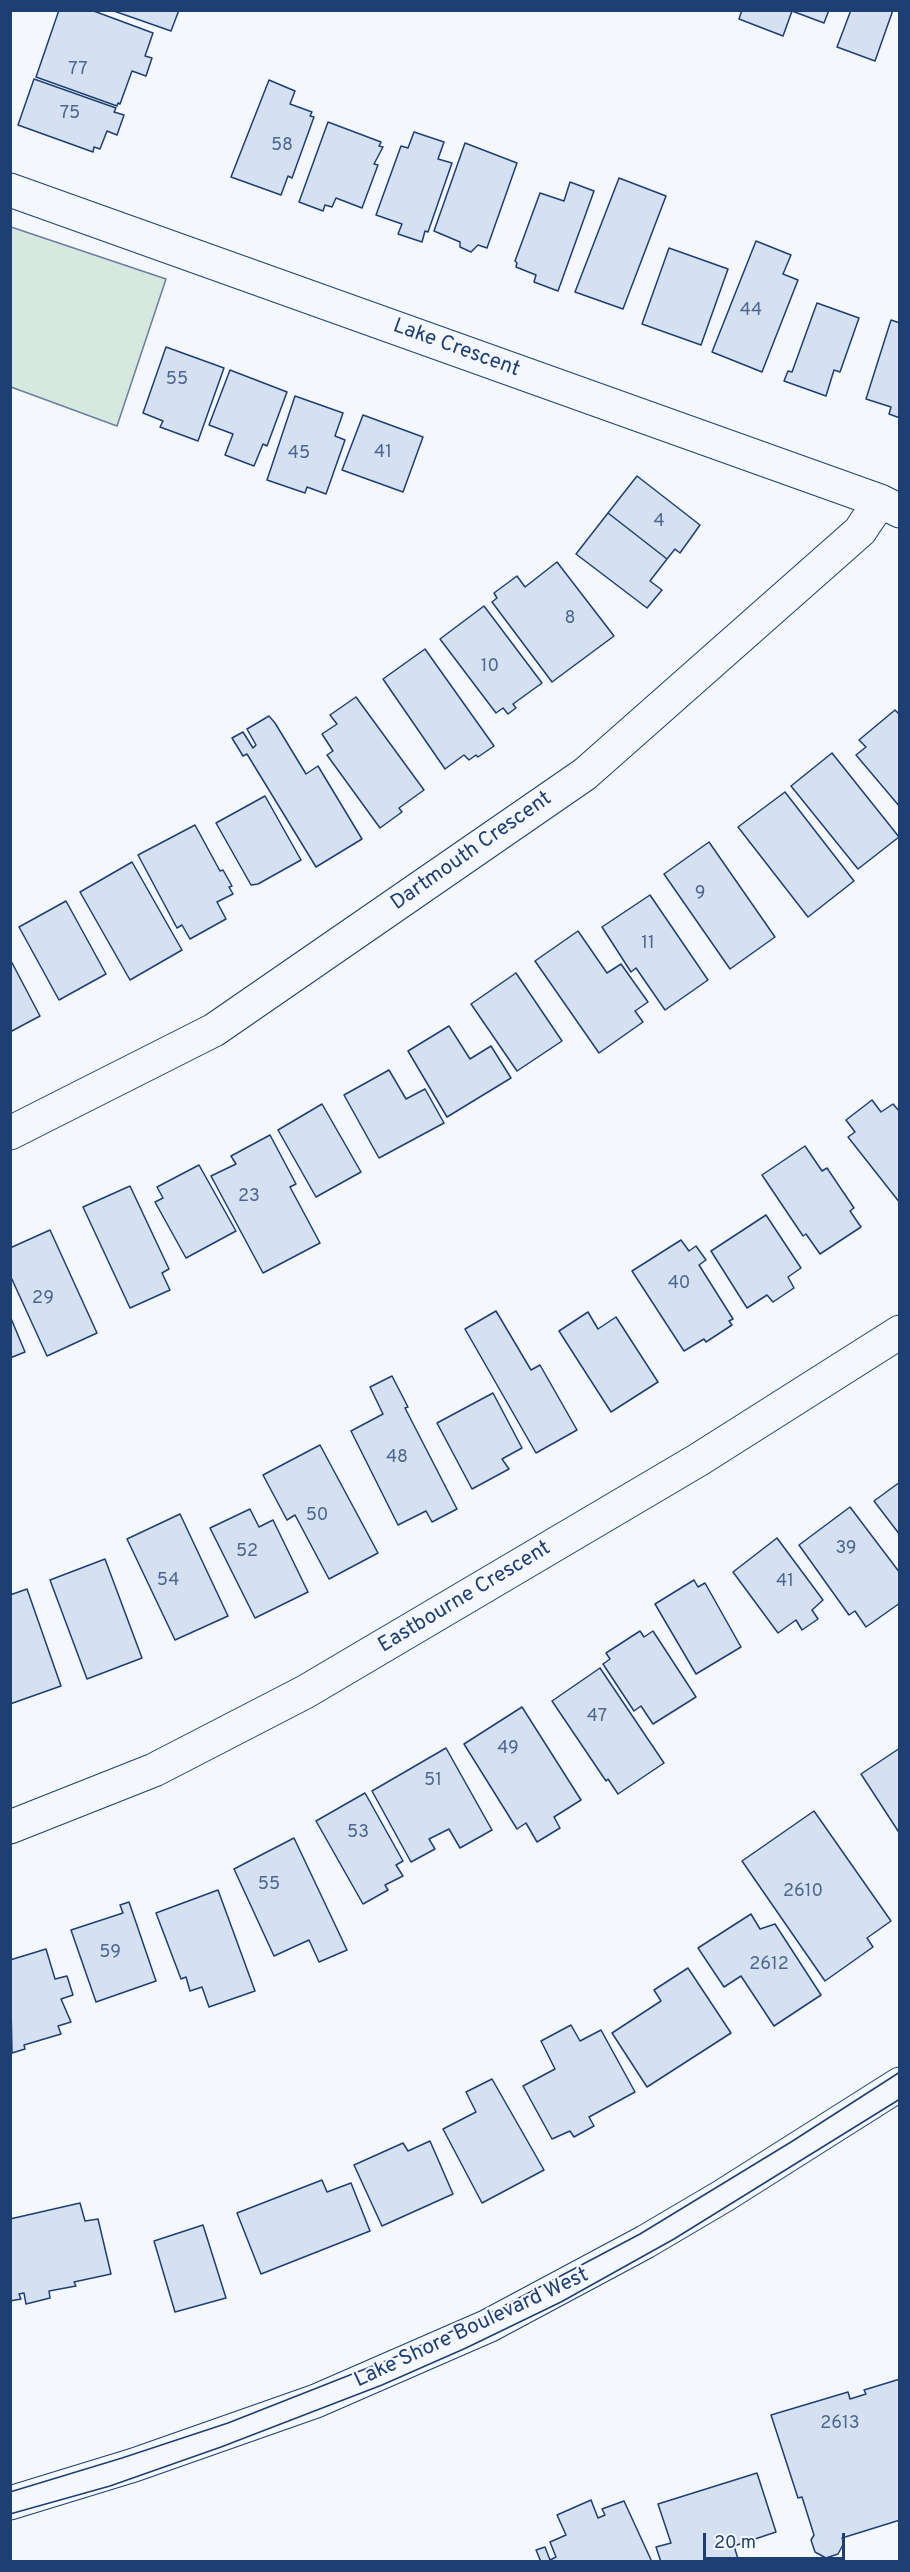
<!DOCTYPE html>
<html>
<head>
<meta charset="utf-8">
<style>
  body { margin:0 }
  #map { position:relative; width:910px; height:2572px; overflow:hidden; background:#f4f7fb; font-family:Overpass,sans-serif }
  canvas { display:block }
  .frame { position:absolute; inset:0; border:12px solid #1d3f73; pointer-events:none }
  .scale { position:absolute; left:703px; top:2533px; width:142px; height:27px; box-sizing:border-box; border:3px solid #1d3f73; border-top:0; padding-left:8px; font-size:18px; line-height:21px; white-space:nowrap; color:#1d3f73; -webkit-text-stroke:4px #f4f7fb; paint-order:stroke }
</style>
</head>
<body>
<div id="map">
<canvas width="910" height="2572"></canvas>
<div class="frame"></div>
<div class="scale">20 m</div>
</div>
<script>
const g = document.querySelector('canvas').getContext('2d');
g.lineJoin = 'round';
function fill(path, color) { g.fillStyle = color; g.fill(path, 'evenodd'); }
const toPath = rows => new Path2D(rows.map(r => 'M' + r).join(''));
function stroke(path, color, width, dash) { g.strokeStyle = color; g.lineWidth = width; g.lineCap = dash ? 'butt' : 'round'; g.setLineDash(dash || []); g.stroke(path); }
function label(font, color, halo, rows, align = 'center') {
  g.font = font + ' Overpass,sans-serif'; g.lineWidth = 4.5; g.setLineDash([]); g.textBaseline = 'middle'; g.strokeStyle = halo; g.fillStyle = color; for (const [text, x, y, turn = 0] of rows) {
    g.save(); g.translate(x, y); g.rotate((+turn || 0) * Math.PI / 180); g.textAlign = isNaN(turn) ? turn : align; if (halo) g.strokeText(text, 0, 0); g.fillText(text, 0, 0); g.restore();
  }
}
const green = toPath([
  [11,227,166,279,117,426,11,387,11,227]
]);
fill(green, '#d7e8df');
stroke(green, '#687fa3', 1.5);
const building = toPath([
  [59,10,91,10,153,33,145,56,152,58,146,76,132,71,120,104,118,103,117,106,36,77,59,10],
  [111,10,179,10,171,31,111,10],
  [742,10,829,10,824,23,792,11,783,36,739,19,742,10],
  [851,10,893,10,875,61,837,47,851,10],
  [34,79,116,108,114,112,124,115,117,135,107,131,100,149,94,147,93,152,18,125,34,79],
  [269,80,295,91,290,104,312,112,310,116,314,117,292,178,288,176,281,195,231,177,269,80],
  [328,122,381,142,379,146,383,147,374,164,378,165,362,208,336,198,332,207,325,205,323,211,299,202,328,122],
  [414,132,444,142,438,159,452,163,428,232,425,231,422,242,398,234,402,224,376,215,401,146,408,148,414,132],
  [465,143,517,163,487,248,478,245,471,252,460,247,460,242,434,231,465,143],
  [619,178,666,196,623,309,575,292,619,178],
  [570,182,594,191,558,291,534,282,536,275,516,267,517,263,515,261,540,193,564,201,570,182],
  [756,241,791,255,783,274,798,280,762,372,712,352,756,241],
  [669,248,728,269,701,345,642,324,669,248],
  [817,303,859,318,840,372,834,370,826,396,784,381,788,371,792,372,817,303],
  [891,320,900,323,900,418,889,414,891,407,866,399,891,320],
  [166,347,224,368,198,441,160,427,163,421,143,413,166,347],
  [230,370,287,392,267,446,263,444,254,466,225,455,233,434,209,425,230,370],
  [295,396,343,413,335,436,345,440,326,494,307,487,305,493,267,480,295,396],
  [363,415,423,437,403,492,342,470,363,415],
  [637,476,700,525,680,553,675,549,667,559,608,513,637,476],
  [608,513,667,559,650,581,662,590,647,608,576,554,608,513],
  [557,562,614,636,552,682,492,602,497,598,494,593,517,576,525,587,557,562],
  [484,606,542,683,513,704,516,708,508,714,503,708,496,713,440,639,484,606],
  [425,649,494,746,478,757,476,755,469,760,464,755,445,769,383,679,425,649],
  [356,697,424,790,399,808,402,812,380,828,327,755,333,751,322,734,337,724,330,715,356,697],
  [895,710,900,715,900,807,856,755,866,747,859,740,895,710],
  [269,716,275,723,306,774,318,766,362,839,316,867,247,754,243,756,232,738,243,732,253,748,256,745,247,729,269,716],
  [832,753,899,837,858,869,791,786,832,753],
  [785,792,854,881,808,917,738,827,785,792],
  [265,796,301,860,258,884,251,885,216,823,265,796],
  [195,825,220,871,223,870,232,886,229,887,233,894,217,902,226,919,190,939,182,925,177,928,138,855,195,825],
  [709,842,775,937,730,969,664,874,709,842],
  [132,862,182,950,130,980,80,892,132,862],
  [650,895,708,980,665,1010,636,968,631,972,602,927,650,895],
  [66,901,106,974,59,1000,19,927,66,901],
  [578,931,607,973,621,964,648,1002,635,1011,643,1022,599,1053,535,961,578,931],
  [10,959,40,1016,10,1032,10,959],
  [516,973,562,1041,517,1071,471,1004,516,973],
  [449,1026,470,1059,491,1046,511,1078,447,1117,408,1051,449,1026],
  [389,1070,406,1099,425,1089,444,1123,379,1158,344,1095,389,1070],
  [872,1100,881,1112,893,1104,900,1112,900,1203,848,1137,855,1132,846,1120,872,1100],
  [322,1104,361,1172,316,1197,278,1130,322,1104],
  [270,1135,296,1184,290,1187,320,1243,263,1273,211,1176,236,1164,231,1156,270,1135],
  [805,1146,822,1171,827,1168,854,1208,850,1211,861,1227,820,1254,806,1234,803,1236,762,1175,805,1146],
  [199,1165,236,1231,186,1258,155,1202,163,1198,157,1187,199,1165],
  [130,1186,169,1269,162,1273,170,1290,130,1308,83,1207,130,1186],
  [766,1215,801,1268,788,1277,794,1288,773,1302,767,1295,747,1308,711,1251,766,1215],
  [50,1230,97,1333,47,1356,10,1275,10,1248,50,1230],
  [681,1240,689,1251,696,1246,706,1260,699,1265,733,1319,729,1321,732,1325,706,1342,704,1339,684,1351,632,1271,681,1240],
  [496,1311,531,1370,540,1365,577,1430,536,1453,465,1329,496,1311],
  [588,1312,598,1329,616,1317,658,1382,611,1412,559,1331,588,1312],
  [10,1316,25,1352,10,1358,10,1316],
  [392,1376,408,1407,405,1408,457,1509,432,1522,426,1511,398,1525,351,1431,383,1414,370,1387,392,1376],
  [493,1393,522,1448,502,1459,509,1469,472,1489,437,1423,493,1393],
  [320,1445,378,1553,329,1579,295,1515,287,1520,263,1475,320,1445],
  [900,1482,900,1535,874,1501,900,1482],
  [850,1507,900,1573,900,1603,866,1627,855,1611,849,1615,799,1545,850,1507],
  [250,1509,259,1527,273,1520,308,1592,255,1618,210,1528,250,1509],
  [180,1514,228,1616,175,1640,127,1539,180,1514],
  [777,1538,823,1600,812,1610,818,1619,802,1630,796,1620,778,1633,733,1572,777,1538],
  [105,1559,142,1658,87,1679,50,1580,105,1559],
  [694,1580,698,1587,705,1583,741,1647,696,1674,655,1604,694,1580],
  [27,1589,61,1686,10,1704,10,1595,27,1589],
  [640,1631,644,1637,653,1631,696,1697,653,1724,641,1706,634,1711,603,1664,610,1659,606,1653,640,1631],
  [600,1668,664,1763,618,1794,608,1779,606,1781,552,1701,600,1668],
  [522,1707,581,1800,554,1817,560,1828,537,1842,526,1823,517,1829,464,1744,522,1707],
  [446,1748,492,1830,460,1848,449,1829,429,1839,435,1849,411,1862,372,1791,446,1748],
  [900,1748,900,1834,861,1774,900,1748],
  [365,1793,403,1861,396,1865,403,1876,385,1885,388,1890,363,1904,316,1821,365,1793],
  [814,1811,891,1921,867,1938,873,1947,825,1981,742,1861,814,1811],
  [294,1838,347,1950,319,1962,309,1940,274,1956,234,1869,294,1838],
  [218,1890,255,1991,209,2007,202,1987,190,1991,186,1977,181,1979,156,1913,218,1890],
  [129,1902,156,1981,96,2002,71,1930,123,1913,120,1905,129,1902],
  [751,1914,760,1929,775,1924,821,1995,774,2026,741,1976,724,1987,698,1948,751,1914],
  [46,1949,55,1979,67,1976,73,1995,61,1999,71,2022,58,2026,61,2034,24,2045,25,2049,12,2053,10,1960,46,1949],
  [688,1968,731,2033,647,2087,612,2033,661,2001,654,1990,688,1968],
  [571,2025,580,2041,601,2030,635,2092,589,2117,594,2126,574,2137,570,2131,552,2139,523,2086,555,2069,541,2041,571,2025],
  [492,2079,544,2170,482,2203,443,2129,476,2112,466,2092,492,2079],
  [430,2141,453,2194,382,2226,354,2165,403,2143,408,2151,430,2141],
  [322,2180,327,2192,351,2183,370,2231,261,2274,237,2213,322,2180],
  [80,2203,85,2221,98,2219,111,2274,74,2282,76,2286,49,2291,50,2298,26,2304,24,2293,19,2294,21,2299,10,2301,10,2219,80,2203],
  [203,2225,226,2298,175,2312,154,2241,203,2225],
  [900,2379,900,2520,842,2538,844,2543,838,2554,826,2558,815,2552,811,2540,814,2535,802,2497,798,2498,771,2415,848,2392,850,2399,866,2394,864,2390,900,2379],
  [757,2473,776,2532,734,2546,739,2562,661,2562,656,2547,671,2543,658,2504,757,2473],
  [591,2500,598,2518,605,2515,602,2509,624,2501,652,2562,541,2562,536,2550,545,2547,550,2560,556,2557,550,2542,566,2535,557,2515,591,2500]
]);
fill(building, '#d5e0f0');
stroke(building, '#1d3f73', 1.5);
const street = toPath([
  [10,190,880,501,900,511],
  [10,1133,214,1030,585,774,860,531,880,501],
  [10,1827,154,1770,305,1692,698,1460,900,1332]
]);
const primary = toPath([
  [10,2503,134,2465,316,2401,488,2326,645,2242,723,2196,900,2084]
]);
stroke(street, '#1d3f73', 35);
stroke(primary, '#1d3f73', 35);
stroke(street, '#f4f7fb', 33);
stroke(primary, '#f4f7fb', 33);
stroke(toPath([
  [10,2492,122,2458,228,2423,393,2358,481,2318,640,2234,791,2142,900,2072],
  [10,2514,110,2486,221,2447,382,2385,466,2348,561,2302,674,2239,900,2099]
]), '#1d3f73', 1.5);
label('18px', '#4b6792', null, [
  ["77",78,70],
  ["75",70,114],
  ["58",282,146],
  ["44",751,311],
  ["55",177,380],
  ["41",383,453],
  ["45",299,454],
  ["4",659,522],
  ["8",570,619],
  ["10",490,667],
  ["9",700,894],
  ["11",648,944],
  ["23",249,1197],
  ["40",679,1284],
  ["29",43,1299],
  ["48",397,1458],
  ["50",317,1516],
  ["39",846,1549],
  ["52",247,1552],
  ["54",168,1581],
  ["41",785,1582],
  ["47",597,1717],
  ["49",508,1749],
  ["51",433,1781],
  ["53",358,1833],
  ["55",269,1885],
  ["2610",803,1892],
  ["59",110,1953],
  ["2612",769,1965],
  ["2613",840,2424]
]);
label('21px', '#1d3f73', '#f4f7fb', [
  ["Lake Crescent",456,349,20],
  ["Dartmouth Crescent",472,852,-35],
  ["Eastbourne Crescent",465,1598,-31],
  ["Lake Shore Boulevard West",472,2329,-25]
]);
</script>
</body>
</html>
